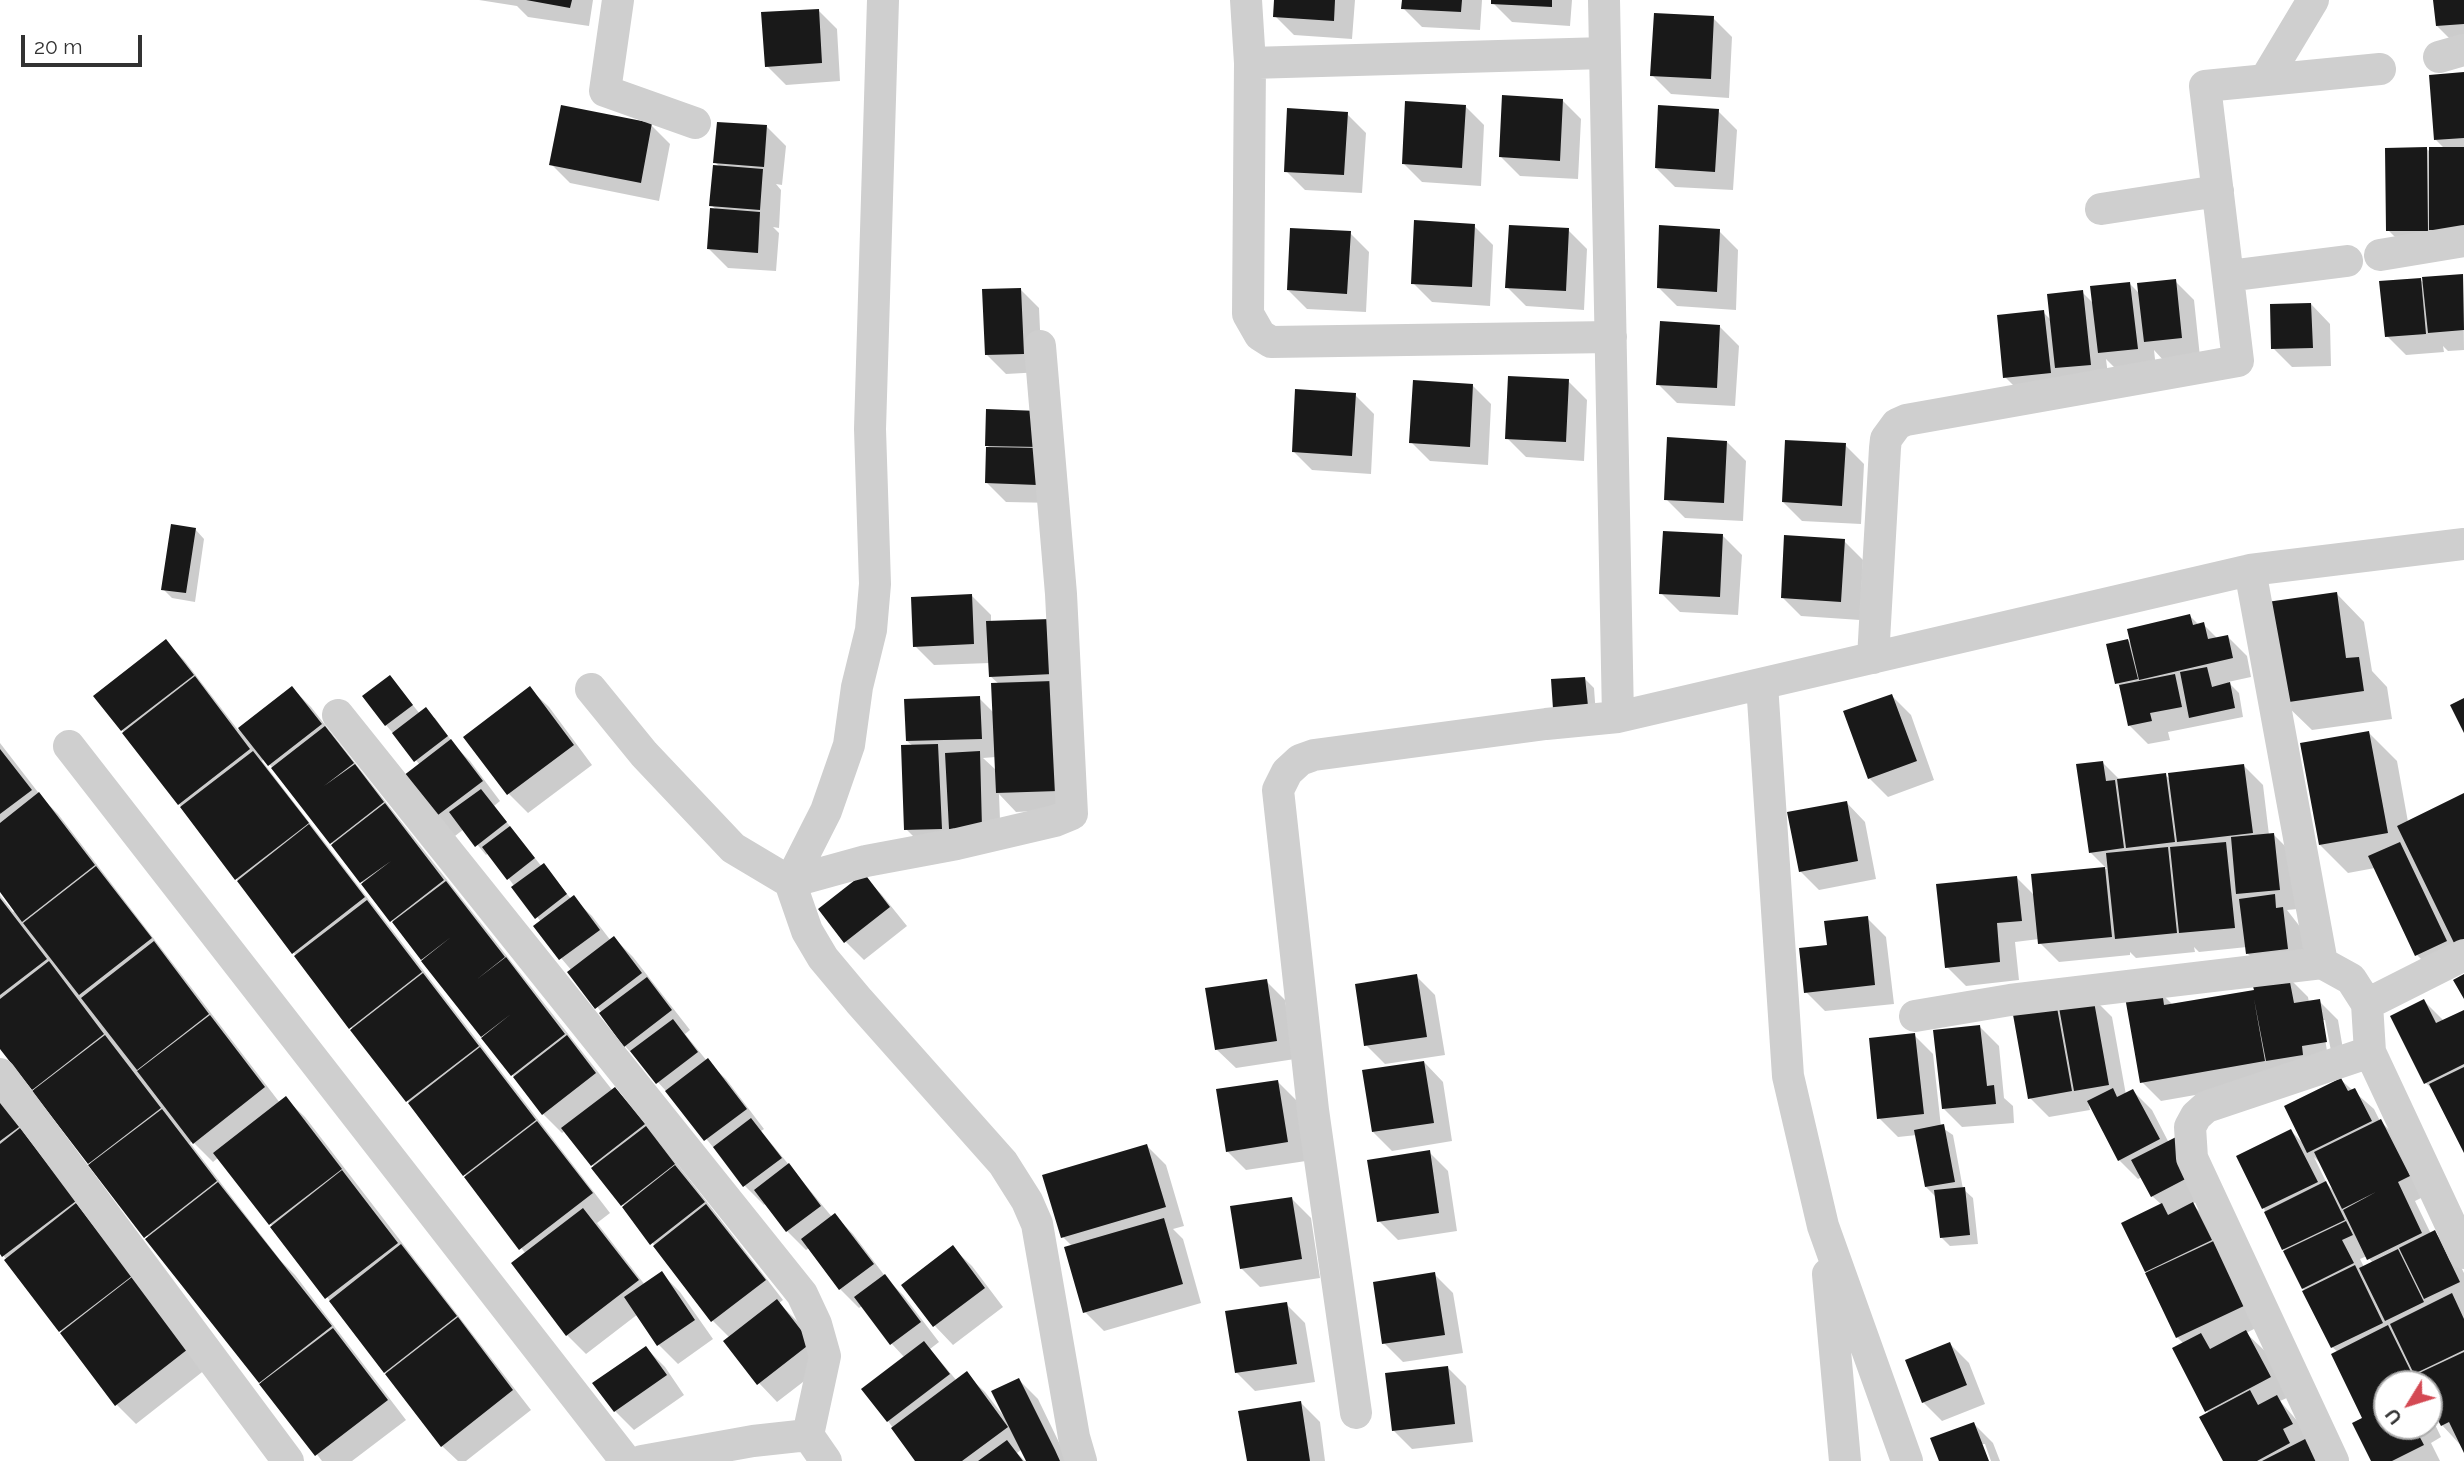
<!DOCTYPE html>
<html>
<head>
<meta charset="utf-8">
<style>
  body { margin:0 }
  #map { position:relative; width:2464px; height:1461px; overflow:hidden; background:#fff; font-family:Raleway,sans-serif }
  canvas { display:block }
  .north { position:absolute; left:2373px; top:1370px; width:70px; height:70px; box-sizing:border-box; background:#fff; border:2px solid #adadad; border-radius:50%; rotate:232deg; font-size:19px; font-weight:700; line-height:28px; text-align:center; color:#323232 }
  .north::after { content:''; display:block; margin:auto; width:24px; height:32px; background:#d44953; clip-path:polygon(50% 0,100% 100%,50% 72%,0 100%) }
  .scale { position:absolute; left:21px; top:35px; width:121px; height:32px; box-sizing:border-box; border:4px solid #323232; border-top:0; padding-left:9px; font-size:21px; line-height:24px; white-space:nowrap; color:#323232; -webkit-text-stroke:5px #fff; paint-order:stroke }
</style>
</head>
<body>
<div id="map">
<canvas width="2464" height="1461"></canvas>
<div class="north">U</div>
<div class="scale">20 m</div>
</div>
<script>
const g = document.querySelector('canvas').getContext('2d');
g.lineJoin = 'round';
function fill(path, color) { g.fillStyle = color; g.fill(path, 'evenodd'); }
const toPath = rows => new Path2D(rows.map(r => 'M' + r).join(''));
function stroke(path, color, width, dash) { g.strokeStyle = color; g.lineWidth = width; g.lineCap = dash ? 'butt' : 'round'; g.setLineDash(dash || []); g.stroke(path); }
fill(toPath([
  [479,0,593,0,589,26,528,17,517,6],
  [1276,0,1355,0,1352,39,1294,35,1275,16],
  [1403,0,1482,0,1480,30,1422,27,1403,8],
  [1493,0,1572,0,1570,26,1512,22,1493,3],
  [2435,0,2464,0,2464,44,2456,45,2437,26],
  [818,10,837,29,840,81,786,85,767,66],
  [1713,18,1732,37,1729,98,1671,94,1652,75],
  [2464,74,2464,249,2407,249,2388,230,2427,149,2431,153,2445,149,2436,140],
  [1562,100,1581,119,1578,179,1520,176,1501,157],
  [1465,106,1484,125,1481,186,1422,182,1403,163],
  [1718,111,1737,130,1733,190,1675,187,1656,168],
  [1347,114,1366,133,1362,193,1305,190,1286,171],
  [651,125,670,144,659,201,570,183,551,164],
  [767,127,786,146,782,185,776,184,781,190,779,228,773,227,779,233,776,271,728,268,709,249,717,210,711,205,720,167,715,162],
  [1474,226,1493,245,1490,306,1432,302,1413,283],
  [1568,230,1587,249,1584,310,1526,306,1507,287],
  [1719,231,1738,250,1736,310,1677,306,1658,287],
  [1350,233,1369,252,1366,312,1307,309,1288,290],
  [2463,275,2464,350,2448,351,2443,346,2444,352,2406,355,2387,336,2420,280,2425,284],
  [2175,281,2194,300,2200,357,2164,361,2154,350,2156,368,2119,372,2106,359,2109,383,2024,396,2005,377,2043,312,2052,321,2082,292,2094,304,2130,284,2140,294],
  [1020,289,1039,308,1042,372,1006,374,987,355],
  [2311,304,2330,324,2331,366,2292,367,2273,348],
  [1720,327,1739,346,1735,406,1677,403,1658,384],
  [1568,381,1587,400,1584,461,1526,457,1507,438],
  [1472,385,1491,404,1488,465,1430,461,1411,442],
  [1355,395,1374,414,1371,474,1312,470,1293,451],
  [1038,413,1056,503,1006,502,987,483,991,449,987,445],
  [1727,442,1746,461,1743,521,1685,518,1666,499],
  [1845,445,1864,464,1861,524,1802,521,1783,502],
  [195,529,204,539,195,602,172,598,163,589],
  [1723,536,1742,555,1738,615,1680,612,1661,593],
  [1844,541,1863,560,1860,620,1801,616,1782,597],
  [2336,593,2364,622,2372,671,2387,687,2392,719,2312,730,2283,702],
  [972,596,991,615,991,623,1050,620,1076,809,1016,812,999,794,1001,846,925,848,906,829,913,746,907,741,979,698,994,713,999,684,990,676,990,663,934,665,915,646],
  [996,757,996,770,983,758],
  [2190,616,2199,625,2203,624,2218,639,2228,637,2247,656,2251,677,2228,682,2239,693,2243,717,2168,732,2170,740,2148,744,2129,725,2122,688,2117,683,2128,640,2133,646],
  [165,641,184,660,238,730,292,688,311,707,613,1091,615,1089,634,1108,783,1300,779,1303,796,1320,829,1362,777,1402,759,1383,730,1338,713,1321,595,1168,565,1131,562,1133,543,1114,277,772,264,759,262,761,610,1213,597,1223,645,1285,661,1273,680,1292,713,1339,678,1364,659,1345,638,1314,586,1354,567,1335,513,1264,526,1254,96,696],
  [390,677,420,714,435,718,456,747,470,761,500,801,494,806,542,867,552,875,571,899,573,898,592,916,611,941,614,938,633,957,690,1030,685,1034,707,1061,726,1079,764,1129,761,1131,832,1217,835,1216,853,1234,888,1280,903,1295,939,1342,930,1349,957,1381,966,1374,985,1392,1005,1418,1019,1380,1038,1399,1068,1461,1028,1461,1022,1449,1017,1453,1025,1461,917,1461,888,1421,905,1358,892,1344,862,1306,859,1308,840,1289,809,1248,806,1250,787,1231,766,1203,764,1205,745,1186,676,1102,625,1046,572,971,535,927,541,922,489,852,486,855,464,829,455,836,436,817,420,765,386,725],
  [1585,679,1594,688,1596,715,1555,708],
  [530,689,549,707,592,765,528,813,509,794,465,737],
  [1892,696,1911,715,1934,780,1888,797,1869,778],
  [2369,733,2397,761,2408,822,2464,795,2464,951,2436,974,2417,955,2375,868,2348,873,2320,845],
  [0,743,44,800,58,814,280,1103,286,1099,305,1117,531,1410,466,1461,458,1461,442,1446,219,1157,213,1162,192,1141,190,1143,281,1261,295,1275,406,1420,352,1461,322,1461,0,1046,0,895,13,912,16,910,0,889],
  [2103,763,2120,780,2165,775,2171,780,2244,766,2263,785,2269,835,2274,835,2293,854,2298,909,2287,910,2301,928,2307,968,2267,973,2248,954,2247,947,2199,952,2194,947,2195,952,2136,958,2130,952,2130,955,2059,962,2040,943,2039,939,2015,942,2019,980,1966,986,1947,967,2017,878,2035,896,2032,876,2107,869,2090,852],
  [1846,802,1865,822,1876,879,1819,890,1800,871],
  [864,876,882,895,907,926,864,960,845,941],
  [1867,918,1886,937,1894,1004,1825,1011,1806,992,1829,946],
  [1416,976,1435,995,1445,1055,1385,1064,1366,1045],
  [2289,978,2308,997,2309,1003,2319,1001,2338,1020,2345,1061,2321,1073,2161,1101,2142,1082,2161,993,2173,1005,2256,991],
  [2322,1020,2325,1020,2331,1051,2327,1051],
  [1266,981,1285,1000,1295,1059,1236,1068,1216,1049],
  [2093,998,2112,1017,2126,1095,2133,1091,2152,1110,2169,1143,2213,1193,2192,1204,2211,1223,2264,1324,2246,1333,2265,1351,2289,1397,2280,1401,2332,1461,2225,1461,2184,1344,2177,1337,2123,1224,2162,1205,2152,1196,2142,1177,2138,1179,2119,1160,2088,1101,2090,1110,2049,1117,2030,1098,2014,1011],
  [2424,1001,2444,1021,2464,1012,2464,1149,2436,1093,2426,1083],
  [1980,1027,1999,1046,2004,1098,2013,1106,2014,1123,1962,1127,1943,1108],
  [1914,1035,1933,1054,1941,1127,1953,1135,1963,1189,1973,1198,1978,1244,1950,1246,1941,1237,1935,1196,1926,1187,1917,1135,1898,1137,1879,1118],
  [1424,1062,1443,1082,1452,1141,1392,1151,1373,1132],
  [2341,1080,2374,1109,2380,1121,2400,1140,2427,1195,2415,1201,2431,1234,2434,1232,2453,1251,2464,1273,2464,1449,2442,1425,2434,1410,2429,1412,2441,1437,2431,1443,2440,1461,2373,1461,2364,1419,2338,1352,2332,1347,2238,1156,2291,1131,2304,1144],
  [2314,1157,2322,1165,2335,1192,2327,1184],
  [2367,1256,2373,1263,2364,1267,2360,1259],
  [2387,1384,2429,1384,2429,1426,2387,1426],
  [1278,1082,1297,1101,1306,1161,1246,1170,1227,1151],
  [0,1099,206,1369,136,1424,117,1405,0,1251],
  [1147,1146,1166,1165,1184,1226,1173,1229,1183,1239,1201,1303,1104,1331,1085,1312,1072,1246,1063,1237],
  [1429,1152,1448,1171,1457,1231,1398,1240,1379,1221],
  [1292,1199,1311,1218,1320,1278,1260,1287,1241,1268],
  [953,1248,972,1266,1003,1307,953,1345,935,1326,904,1285],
  [1434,1274,1453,1293,1463,1353,1403,1362,1384,1343],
  [1286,1304,1305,1323,1315,1382,1255,1391,1236,1372],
  [1950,1344,1969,1363,1985,1404,1942,1421,1923,1402],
  [646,1348,665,1367,684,1395,634,1430,615,1411],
  [1447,1367,1466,1386,1473,1442,1412,1449,1393,1430],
  [1301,1403,1320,1422,1325,1461,1248,1461],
  [1974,1424,1993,1443,2000,1461,1991,1461,1985,1444,1981,1444,1988,1461,1941,1461]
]), '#0003');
fill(toPath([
  [526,0,572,0,570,8],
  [1274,0,1335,0,1334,21,1273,17],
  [1402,0,1462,0,1461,12,1401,9],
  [1491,0,1552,0,1552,7,1491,4],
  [2433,0,2464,0,2464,24,2436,26],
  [819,9,822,63,765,67,761,12],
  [1654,13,1714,16,1711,79,1650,76],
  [2464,72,2464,138,2434,140,2429,75],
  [1502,95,1563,99,1560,161,1499,157],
  [1405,101,1466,105,1462,168,1402,164],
  [561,105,652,123,641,183,549,165],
  [1658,105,1719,109,1715,172,1655,168],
  [1287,108,1348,112,1344,175,1284,172],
  [717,122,767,125,764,167,713,163],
  [2427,147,2428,231,2386,231,2385,148],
  [2429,147,2464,147,2464,230,2429,230],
  [713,165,763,169,760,210,709,206],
  [710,208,760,212,758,253,707,249],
  [1414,220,1475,224,1472,287,1411,284],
  [1509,225,1569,228,1566,291,1505,288],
  [1659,225,1720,229,1717,292,1657,288],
  [1290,228,1351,231,1347,294,1287,290],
  [2463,274,2464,330,2428,333,2422,277],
  [2421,278,2426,334,2385,337,2379,281],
  [2176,279,2182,338,2144,342,2137,283],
  [2130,282,2138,349,2098,353,2090,286],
  [1021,288,1024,354,985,355,982,289],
  [2083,290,2091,365,2055,368,2047,294],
  [2311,303,2313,348,2271,349,2270,304],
  [2044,310,2051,373,2003,378,1997,315],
  [1660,321,1720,325,1717,388,1656,385],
  [1508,376,1569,379,1566,442,1505,439],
  [1413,380,1473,384,1470,447,1409,443],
  [1295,389,1356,393,1352,456,1292,452],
  [986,409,1039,411,1038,447,985,446],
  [1667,437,1727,441,1724,503,1664,500],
  [1785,440,1846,443,1842,506,1782,502],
  [986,447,1038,448,1037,485,985,483],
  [171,524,196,528,186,593,161,590],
  [1663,531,1723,534,1720,597,1659,594],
  [1784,535,1845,539,1841,602,1781,598],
  [2337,592,2346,658,2359,657,2364,691,2282,703,2267,602],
  [972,594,974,644,913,647,911,597],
  [2190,614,2193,625,2204,622,2208,639,2228,635,2233,658,2139,680,2127,629],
  [1051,619,1053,674,989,677,986,621],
  [166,639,194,675,121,731,93,696],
  [2128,639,2138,679,2115,684,2106,644],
  [2207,667,2212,687,2230,682,2235,708,2189,718,2180,672],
  [2175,674,2182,707,2150,713,2152,721,2128,726,2119,685],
  [390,675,413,705,385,726,362,696],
  [195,676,250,749,178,805,122,733],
  [1585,677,1588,706,1553,709,1551,679],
  [1053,681,1058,791,996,793,991,683],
  [292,686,322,724,268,766,238,728],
  [530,686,574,745,507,795,463,737],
  [1892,694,1917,761,1868,779,1843,711],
  [980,696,982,739,906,741,904,699],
  [2464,698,2464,733,2450,705],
  [426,707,448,736,414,762,392,733],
  [325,726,354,763,324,786,355,764,384,802,330,844,271,768],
  [2369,731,2388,833,2319,845,2300,743],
  [451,739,483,781,434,818,403,776],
  [938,744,942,829,904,830,901,745],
  [0,749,32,790,0,814],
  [253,751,309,823,235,880,180,807],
  [980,751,982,828,949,829,945,753],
  [2103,761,2106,781,2115,780,2124,848,2089,853,2076,764],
  [2244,764,2253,833,2177,842,2168,773],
  [2166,773,2175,842,2126,848,2117,779],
  [481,789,507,822,475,847,449,812],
  [39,792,95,865,22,922,0,892,0,823],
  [2464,793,2464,940,2455,945,2397,826],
  [1847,801,1858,861,1799,872,1787,812],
  [385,803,444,880,390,922,361,884,391,861,360,883,331,845],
  [309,824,365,897,292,954,237,881],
  [510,826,535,858,507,880,482,847],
  [2274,833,2280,890,2236,894,2231,837],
  [2226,842,2235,928,2179,933,2170,847],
  [2400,842,2447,941,2415,956,2368,856],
  [2168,847,2177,933,2115,939,2106,853],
  [544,863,567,894,535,919,511,887],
  [96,866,152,938,79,995,23,923],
  [2105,867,2112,937,2038,944,2031,874],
  [864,873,890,907,844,943,818,909],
  [2017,876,2022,921,1997,923,2000,962,1945,968,1936,884],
  [446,881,505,957,476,980,506,957,565,1034,511,1076,481,1038,511,1014,481,1037,421,961,451,937,421,960,392,922],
  [2275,894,2276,908,2283,907,2288,949,2246,954,2239,899],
  [574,895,600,930,559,960,533,926],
  [0,898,47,959,0,995],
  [367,900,422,972,349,1029,294,956],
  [1868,916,1875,985,1804,993,1799,948,1827,945,1824,921],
  [614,936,642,973,595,1009,567,972],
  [154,941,209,1014,137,1070,81,998],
  [49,961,104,1034,32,1090,0,1049,0,999],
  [423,973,479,1046,406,1102,350,1030],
  [1417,974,1427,1037,1364,1046,1355,984],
  [2464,974,2464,999,2453,980],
  [647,977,672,1010,624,1047,599,1013],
  [2289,977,2294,1003,2320,999,2327,1042,2302,1046,2303,1055,2266,1061,2254,999,2265,1061,2140,1083,2125,997,2162,991,2164,1005,2254,990,2252,983],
  [1267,979,1277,1041,1215,1050,1205,988],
  [2093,996,2109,1085,2074,1091,2058,1002],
  [2424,999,2436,1023,2464,1010,2464,1064,2424,1084,2390,1016],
  [2056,1002,2072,1091,2028,1099,2012,1009],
  [210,1015,265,1087,193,1144,137,1071],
  [673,1019,698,1052,656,1084,630,1051],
  [1980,1025,1987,1086,1994,1085,1996,1104,1942,1109,1933,1030],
  [1915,1033,1924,1114,1877,1119,1869,1038],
  [105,1035,161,1108,88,1164,32,1091],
  [567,1035,596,1073,542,1115,513,1077],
  [480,1047,536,1120,463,1176,408,1103],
  [708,1058,747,1109,704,1141,665,1091],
  [1424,1061,1434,1123,1372,1132,1362,1070],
  [2464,1067,2464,1153,2429,1084],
  [2341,1078,2348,1091,2355,1088,2372,1121,2307,1153,2284,1106],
  [1278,1080,1288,1142,1226,1152,1216,1089],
  [615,1087,645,1124,591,1166,561,1128],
  [2113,1088,2117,1097,2133,1089,2160,1139,2118,1161,2087,1101],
  [286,1096,342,1169,269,1225,213,1153],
  [0,1103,19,1127,0,1141],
  [162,1109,217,1181,144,1238,88,1165],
  [751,1118,782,1158,743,1187,713,1147],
  [2381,1119,2410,1176,2398,1182,2422,1233,2367,1260,2343,1210,2376,1192,2342,1209,2314,1152],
  [537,1121,593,1193,519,1250,464,1177],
  [1944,1124,1955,1182,1925,1187,1914,1130],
  [646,1126,675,1164,621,1206,591,1168],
  [20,1128,76,1201,2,1257,0,1254,0,1144],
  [2291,1129,2318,1182,2262,1209,2236,1156],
  [2176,1137,2195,1174,2151,1197,2131,1160],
  [1147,1144,1166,1207,1061,1238,1042,1175],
  [1430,1150,1439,1213,1377,1222,1367,1160],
  [789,1163,821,1206,786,1232,754,1190],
  [675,1165,705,1202,650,1245,622,1207],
  [342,1170,398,1243,325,1299,270,1227],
  [2326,1181,2345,1220,2282,1250,2264,1212],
  [218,1182,332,1326,259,1383,145,1239],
  [1965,1187,1970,1235,1940,1238,1934,1190],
  [1292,1197,1302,1259,1240,1269,1230,1206],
  [2193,1202,2212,1240,2145,1272,2121,1223,2162,1203,2168,1215],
  [76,1203,132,1276,59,1332,4,1260],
  [706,1204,766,1280,711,1322,653,1246],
  [583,1208,639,1280,566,1336,511,1263],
  [835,1213,874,1264,839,1290,801,1239],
  [1164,1218,1183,1284,1083,1313,1064,1247],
  [2346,1221,2353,1235,2342,1240,2354,1263,2302,1289,2283,1251],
  [2435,1230,2460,1282,2424,1299,2399,1248],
  [2220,1238,2246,1305,2176,1338,2145,1273],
  [401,1244,457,1316,384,1373,329,1301],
  [953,1245,985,1288,933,1327,901,1285],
  [2398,1249,2424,1302,2385,1321,2359,1268],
  [2355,1265,2383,1323,2331,1348,2302,1291],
  [662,1271,695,1320,657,1346,624,1297],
  [1435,1272,1445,1335,1382,1344,1373,1282],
  [885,1274,921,1322,890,1345,854,1297],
  [132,1277,188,1349,115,1406,60,1333],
  [2452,1293,2464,1319,2464,1350,2414,1374,2390,1324],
  [777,1299,811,1343,757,1385,723,1341],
  [1287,1302,1297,1364,1235,1373,1225,1311],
  [458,1317,513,1390,441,1447,385,1374],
  [2388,1325,2417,1384,2387,1384,2387,1426,2414,1426,2424,1445,2392,1461,2371,1461,2352,1423,2362,1418,2331,1354],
  [333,1328,388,1400,315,1456,259,1384],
  [2246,1330,2271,1377,2205,1412,2172,1348,2201,1333,2210,1349],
  [924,1341,950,1374,887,1422,861,1389],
  [1950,1342,1967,1385,1922,1403,1905,1360],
  [646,1346,667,1375,614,1412,592,1383],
  [2464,1352,2464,1453,2449,1422,2441,1426,2429,1403,2429,1384,2420,1384,2415,1375],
  [1448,1366,1455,1424,1392,1431,1385,1373],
  [967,1371,1008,1427,962,1461,915,1461,891,1428],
  [1019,1378,1055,1450,1060,1461,1026,1461,991,1391],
  [2250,1390,2258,1405,2277,1395,2293,1424,2283,1429,2290,1443,2257,1461,2223,1461,2199,1417],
  [1301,1401,1310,1461,1247,1461,1238,1411],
  [1974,1422,1989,1461,1939,1461,1930,1438],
  [2311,1436,2324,1461,2262,1461],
  [1007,1440,1023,1461,978,1461]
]), '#191919');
stroke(toPath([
  [618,0,605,91,695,123],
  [1246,0,1250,63,1248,314,1260,335,1271,342,1611,337],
  [1604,0,1618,717],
  [2439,57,2464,50],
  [1250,63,1605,53],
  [2265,80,2313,0],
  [2101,209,2218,191],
  [2380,255,2464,241],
  [2228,276,2347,261],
  [2250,570,2322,963],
  [1873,658,1885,448,1886,439,1897,424,1906,420,2238,361,2205,86,2380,69],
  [1762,684,1788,1076,1823,1226,1907,1461],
  [591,689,644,754,733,848,790,882,807,931,823,958,859,1001,1003,1163,1027,1201,1037,1224,1074,1437,1081,1461],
  [338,715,802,1294,816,1324,825,1356,808,1435],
  [69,746,626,1461],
  [790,882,826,811,849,745,857,687,871,630,875,584,870,429,883,0],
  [790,882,866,861,957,844,1055,821,1072,814,1061,594,1040,346],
  [2367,1004,2370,1052,2464,1253],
  [1915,1016,2010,1000,2322,963,2351,979,2367,1004,2464,955],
  [0,1074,288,1461],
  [1828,1274,1845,1461],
  [1356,1413,1313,1110,1278,790,1287,772,1300,760,1314,755,1546,724,1618,717,2250,570,2464,544],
  [642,1461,753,1441,808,1435,826,1461],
  [2333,1461,2192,1158,2190,1127,2196,1116,2206,1107,2370,1052]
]), '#cfcfcf', 32);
</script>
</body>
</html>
